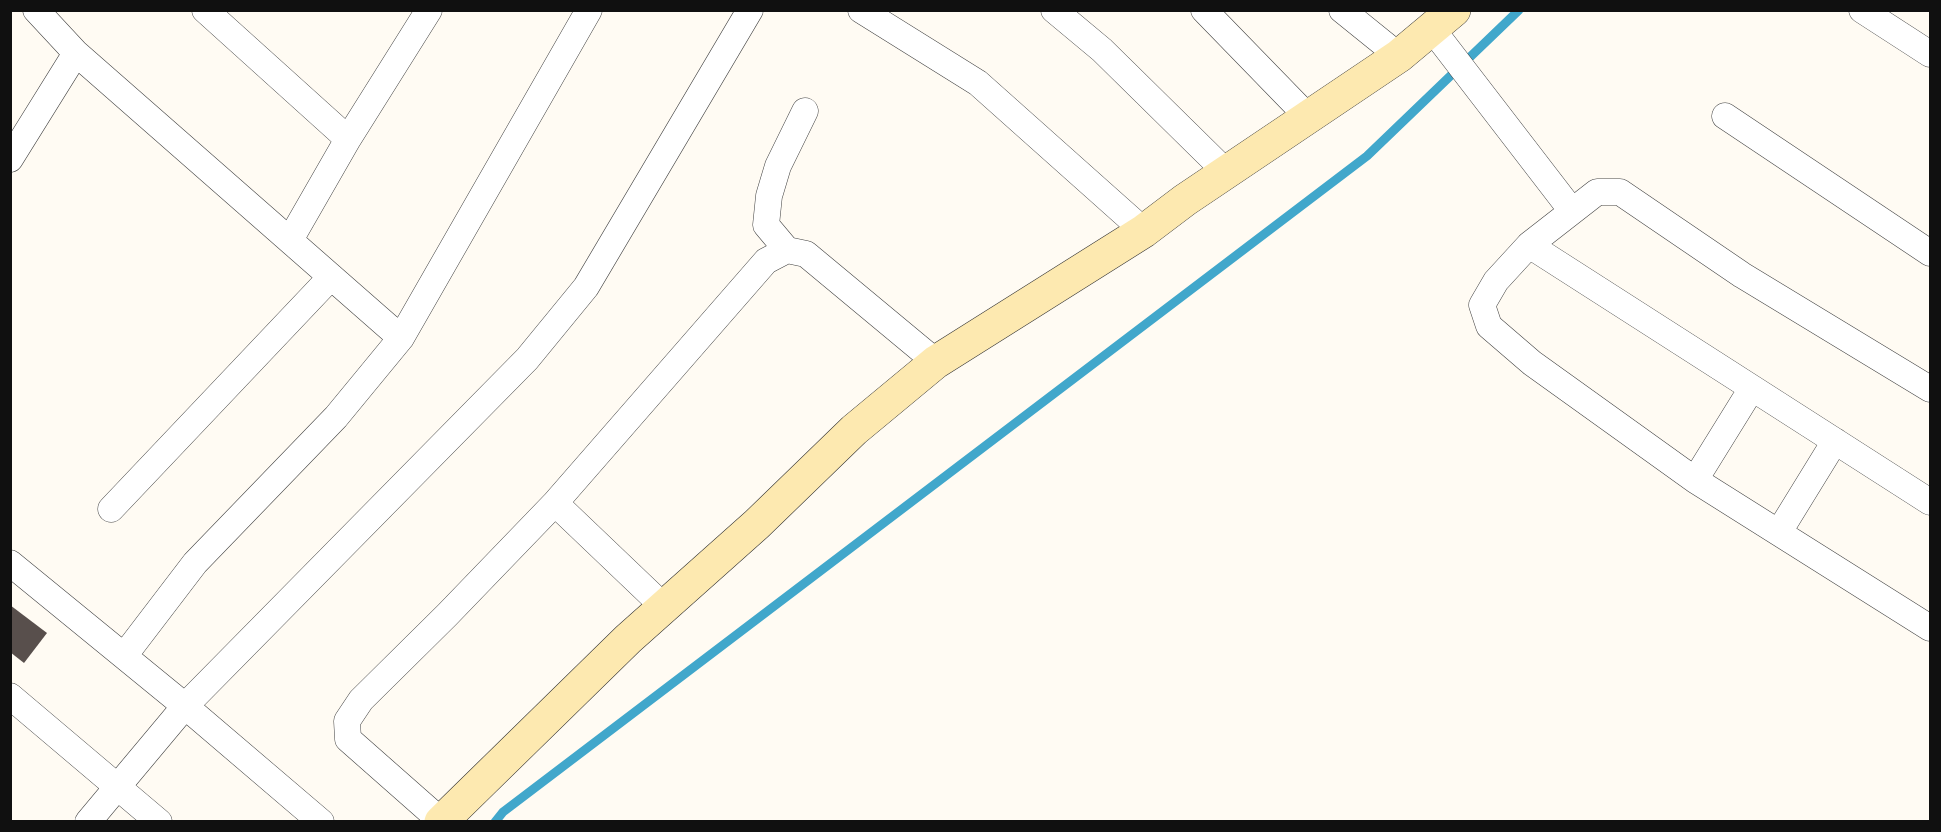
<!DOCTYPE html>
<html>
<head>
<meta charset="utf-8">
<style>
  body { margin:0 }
  #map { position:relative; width:1941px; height:832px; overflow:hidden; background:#fffbf3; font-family:"Zilla Slab",serif }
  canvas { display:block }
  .frame { position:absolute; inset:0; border:12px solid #101010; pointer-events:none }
</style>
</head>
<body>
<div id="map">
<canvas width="1941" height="832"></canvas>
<div class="frame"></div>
</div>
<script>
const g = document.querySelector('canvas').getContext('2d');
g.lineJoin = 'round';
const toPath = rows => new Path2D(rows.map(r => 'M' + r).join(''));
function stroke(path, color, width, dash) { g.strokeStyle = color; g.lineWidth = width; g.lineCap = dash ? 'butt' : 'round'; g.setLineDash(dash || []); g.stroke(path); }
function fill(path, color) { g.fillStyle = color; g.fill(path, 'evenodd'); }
stroke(toPath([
  [495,822,503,812,1367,156,1519,10]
]), '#41a7cb', 9);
fill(toPath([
  [10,605,47,633,24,663,10,652]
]), '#584f4c');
const street = toPath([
  [36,10,76,53,401,338],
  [205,10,348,139],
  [861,10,978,83,1144,231],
  [1054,10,1102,50,1226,172],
  [1204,10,1308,117],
  [1342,10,1399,56],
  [1862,10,1930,54],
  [1432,29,1572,211],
  [1725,116,1930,253],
  [10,159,76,53],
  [290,240,348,139,429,10],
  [1529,245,1930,502],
  [787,250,766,225,769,196,778,166,805,111],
  [1930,389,1742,275,1620,192,1597,192,1529,245,1496,281,1482,305,1489,326,1532,363,1695,480,1930,628],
  [1695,480,1752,388],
  [555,503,664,607],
  [111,509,331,277],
  [1779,532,1835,441],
  [10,563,185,706,321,822],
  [124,656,195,563,336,417,401,338,589,10],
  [10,696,159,822],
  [441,821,348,739,347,721,361,700,447,615,555,503,766,261,787,250,806,254,936,362],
  [88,822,185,706,527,359,586,287,750,10]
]);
const secondary = toPath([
  [441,822,628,639,757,524,854,430,936,362,1144,231,1185,200,1399,56,1454,10]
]);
stroke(street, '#434343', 27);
stroke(secondary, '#323232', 34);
stroke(street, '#fff', 26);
stroke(secondary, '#fde9b0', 33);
</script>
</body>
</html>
